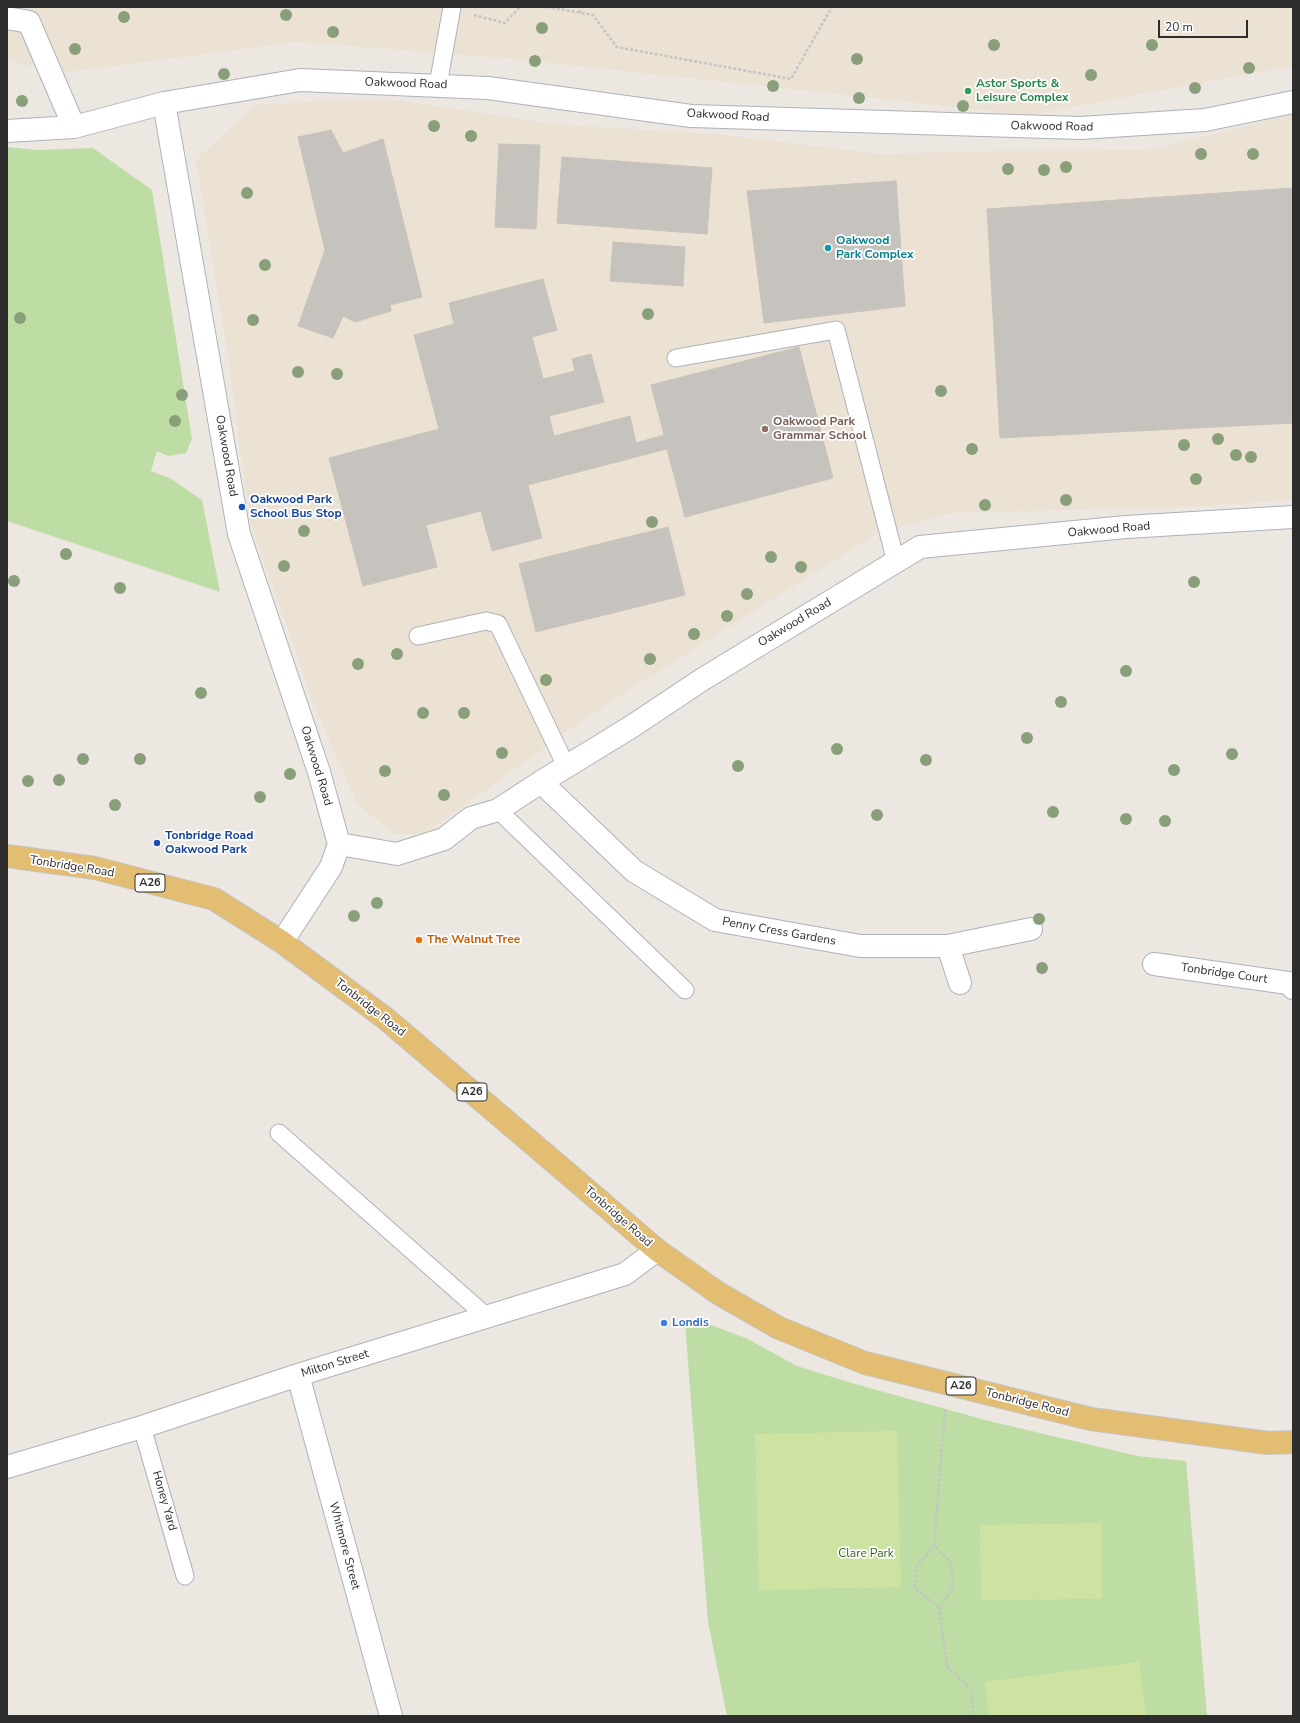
<!DOCTYPE html>
<html>
<head>
<meta charset="utf-8">
<style>
  body { margin:0 }
  #map { position:relative; width:1300px; height:1723px; overflow:hidden; background:#ede7e2; font-family:"Nunito Sans",sans-serif }
  canvas { display:block }
  .frame { position:absolute; inset:0; border:8px solid #2d2d2d; pointer-events:none }
  .scale { position:absolute; left:1158px; top:20px; width:90px; height:18px; box-sizing:border-box; border:2px solid #2d2d2d; border-top:0; padding-left:5px; font-size:12px; line-height:14px; white-space:nowrap; color:#2d2d2d; -webkit-text-stroke:3px #fff; paint-order:stroke }
</style>
</head>
<body>
<div id="map">
<canvas width="1300" height="1723"></canvas>
<div class="frame"></div>
<div class="scale">20 m</div>
</div>
<script>
const g = document.querySelector('canvas').getContext('2d');
g.lineJoin = 'round';
function fill(path, color) { g.fillStyle = color; g.fill(path, 'evenodd'); }
const toPath = rows => new Path2D(rows.map(r => 'M' + r).join(''));
function stroke(path, color, width, dash) { g.strokeStyle = color; g.lineWidth = width; g.lineCap = dash ? 'butt' : 'round'; g.setLineDash(dash || []); g.stroke(path); }
function label(font, color, halo, rows, align = 'center') {
  g.font = font + ' "Nunito Sans",sans-serif'; g.lineWidth = 3.5; g.setLineDash([]); g.textBaseline = 'middle'; g.strokeStyle = halo; g.fillStyle = color; for (const [text, x, y, turn = 0] of rows) {
    g.save(); g.translate(x, y); g.rotate((+turn || 0) * Math.PI / 180); g.textAlign = isNaN(turn) ? turn : align; if (halo) g.strokeText(text, 0, 0); g.fillText(text, 0, 0); g.restore();
  }
}
fill(toPath([
  [7,7,1293,7,1293,66,1029,115,504,58,297,42,60,73,7,60],
  [332,100,404,101,555,124,716,134,881,154,987,151,1152,150,1293,114,1293,500,1192,507,952,513,876,534,601,708,424,834,394,834,357,804,314,705,250,522,228,358,196,160,254,105]
]), '#ece2d4');
fill(toPath([
  [7,147,38,150,93,148,152,190,192,439,186,453,168,456,157,451,151,471,170,478,202,500,220,592,7,521],
  [685,1323,708,1324,746,1338,797,1366,855,1384,989,1421,1138,1456,1186,1461,1207,1716,727,1716,708,1622]
]), '#bddda5');
fill(toPath([
  [897,1431,901,1587,759,1590,755,1434],
  [1101,1523,1102,1599,981,1600,980,1525],
  [1139,1662,1146,1716,989,1716,985,1682]
]), '#cee3a2');
const building = toPath([
  [331,130,343,153,383,139,422,297,390,305,391,311,355,322,343,316,333,338,298,326,325,250,298,137,331,130],
  [499,144,540,145,536,229,495,227,499,144],
  [562,157,712,168,707,234,557,223,562,157],
  [896,181,905,306,764,323,747,191,896,181],
  [1293,188,1293,423,1000,438,987,209,1293,188],
  [613,242,685,247,683,286,610,281,613,242],
  [543,279,557,330,532,337,543,379,575,371,572,359,591,354,604,402,549,416,554,436,630,416,636,443,664,435,651,385,799,347,833,478,685,517,667,449,528,485,542,538,492,551,481,511,426,525,437,567,363,586,329,458,439,429,414,335,454,324,449,303,543,279],
  [668,527,685,595,536,632,519,564,668,527]
]);
fill(building, '#c6c2bd');
stroke(building, '#c9c3bb', 1);
const lane = toPath([
  [438,85,452,7],
  [676,358,836,330,896,562],
  [418,636,486,621,498,624,566,766],
  [498,810,685,990],
  [279,1133,487,1317],
  [142,1427,185,1576]
]);
const street = toPath([
  [7,18,29,22,74,127],
  [164,103,239,534,319,772,339,844,331,867,282,942],
  [7,131,74,127,164,103,300,80,488,88,691,116,1080,128,1205,120,1293,102],
  [541,782,634,871,715,920,860,946,948,946,1031,929],
  [339,844,397,854,444,839,471,818,498,810,541,782,631,727,703,679,920,547,1126,527,1293,517],
  [948,946,960,983],
  [1154,964,1288,983,1293,988],
  [298,1375,391,1716],
  [7,1467,142,1427,298,1375,625,1274,657,1250]
]);
const primary = toPath([
  [7,856,95,868,214,899,282,942,385,1018,553,1161,657,1250,718,1293,779,1328,865,1363,1091,1419,1268,1443,1293,1442]
]);
stroke(lane, '#aeb1b8', 19);
stroke(street, '#aeb1b8', 24);
stroke(primary, '#c4c4c4', 24);
stroke(toPath([
  [547,7,593,15,617,47,791,79,832,7],
  [580,13,580,7],
  [474,15,505,23,520,7],
  [945,1409,934,1546,950,1562,954,1585,939,1608,947,1666,972,1690,973,1716],
  [934,1546,917,1566,915,1588,939,1608]
]), '#c4c4c4', 2.5, [3, 2]);
stroke(lane, '#fff', 17);
stroke(street, '#fff', 22);
stroke(primary, '#e2bd72', 22);
g.fillStyle = '#899f7a';
for (const [x, y] of [
  [286,15],
  [124,17],
  [542,28],
  [333,32],
  [994,45],
  [1152,45],
  [75,49],
  [857,59],
  [535,61],
  [1249,68],
  [224,74],
  [1091,75],
  [773,86],
  [1195,88],
  [859,98],
  [22,101],
  [963,106],
  [434,126],
  [471,136],
  [1201,154],
  [1253,154],
  [1066,167],
  [1008,169],
  [1044,170],
  [247,193],
  [265,265],
  [648,314],
  [20,318],
  [253,320],
  [298,372],
  [337,374],
  [941,391],
  [182,395],
  [175,421],
  [1218,439],
  [1184,445],
  [972,449],
  [1236,455],
  [1251,457],
  [1196,479],
  [1066,500],
  [985,505],
  [652,522],
  [304,531],
  [66,554],
  [771,557],
  [284,566],
  [801,567],
  [14,581],
  [1194,582],
  [120,588],
  [747,594],
  [727,616],
  [694,634],
  [397,654],
  [650,659],
  [358,664],
  [1126,671],
  [546,680],
  [201,693],
  [1061,702],
  [423,713],
  [464,713],
  [1027,738],
  [837,749],
  [502,753],
  [1232,754],
  [83,759],
  [140,759],
  [926,760],
  [738,766],
  [1174,770],
  [385,771],
  [290,774],
  [59,780],
  [28,781],
  [444,795],
  [260,797],
  [115,805],
  [1053,812],
  [877,815],
  [1126,819],
  [1165,821],
  [377,903],
  [354,916],
  [1039,919],
  [1042,968]
]) { g.beginPath(); g.arc(x, y, 6, 0, 2 * Math.PI); g.fill(); }
for (const [x, y, r, color] of [
  [968,91,4,"#2e9e5b"],
  [828,248,4,"#0f9aa8"],
  [765,429,4,"#8d6e63"],
  [242,507,4,"#1a4fb4"],
  [157,843,4,"#1a4fb4"],
  [419,940,4,"#e8710a"],
  [664,1323,4,"#3f7fe0"]
]) { const dot = new Path2D(); dot.arc(x, y, r, 0, 2 * Math.PI); g.fillStyle = color; g.fill(dot); stroke(dot, '#fff', 1.5); }
for (const [x, y, w] of [
  [150,883,30],
  [472,1092,30],
  [961,1386,30]
]) { const box = new Path2D(); box.roundRect(x - w / 2, y - 9, w, 18, 3); g.fillStyle = '#fff'; g.fill(box); stroke(box, '#2d2d2d', 1); }
label('bold 11px', '#2d2d2d', null, [
  ["A26",150,883],
  ["A26",472,1092],
  ["A26",961,1386]
]);
label('12px', '#2d2d2d', '#fff', [
  ["Oakwood Road",406,84,2],
  ["Oakwood Road",728,116,3],
  ["Oakwood Road",1052,127,1],
  ["Oakwood Road",226,456,80],
  ["Oakwood Road",1109,530,-5],
  ["Oakwood Road",795,623,-31],
  ["Oakwood Road",316,766,73],
  ["Tonbridge Road",72,867,9],
  ["Penny Cress Gardens",779,932,10],
  ["Tonbridge Court",1224,974,8],
  ["Tonbridge Road",370,1008,38],
  ["Tonbridge Road",618,1217,41],
  ["Milton Street",335,1364,-17],
  ["Tonbridge Road",1027,1403,14],
  ["Honey Yard",164,1501,74],
  ["Whitmore Street",344,1546,75]
]);
label('bold 12px', '#27864d', '#fff', [
  ["Astor Sports &",976,84],
  ["Leisure Complex",976,98]
], 'left');
label('bold 12px', '#0d838f', '#fff', [
  ["Oakwood",836,241],
  ["Park Complex",836,255]
], 'left');
label('bold 12px', '#785e54', '#fff', [
  ["Oakwood Park",773,422],
  ["Grammar School",773,436]
], 'left');
label('bold 12px', '#164399', '#fff', [
  ["Oakwood Park",250,500],
  ["School Bus Stop",250,514],
  ["Tonbridge Road",165,836],
  ["Oakwood Park",165,850]
], 'left');
label('bold 12px', '#c56008', '#fff', [
  ["The Walnut Tree",427,940]
], 'left');
label('bold 12px', '#366cbe', '#fff', [
  ["Londis",672,1323]
], 'left');
label('12px', '#376424', '#fff', [
  ["Clare Park",866,1554]
]);
</script>
</body>
</html>
